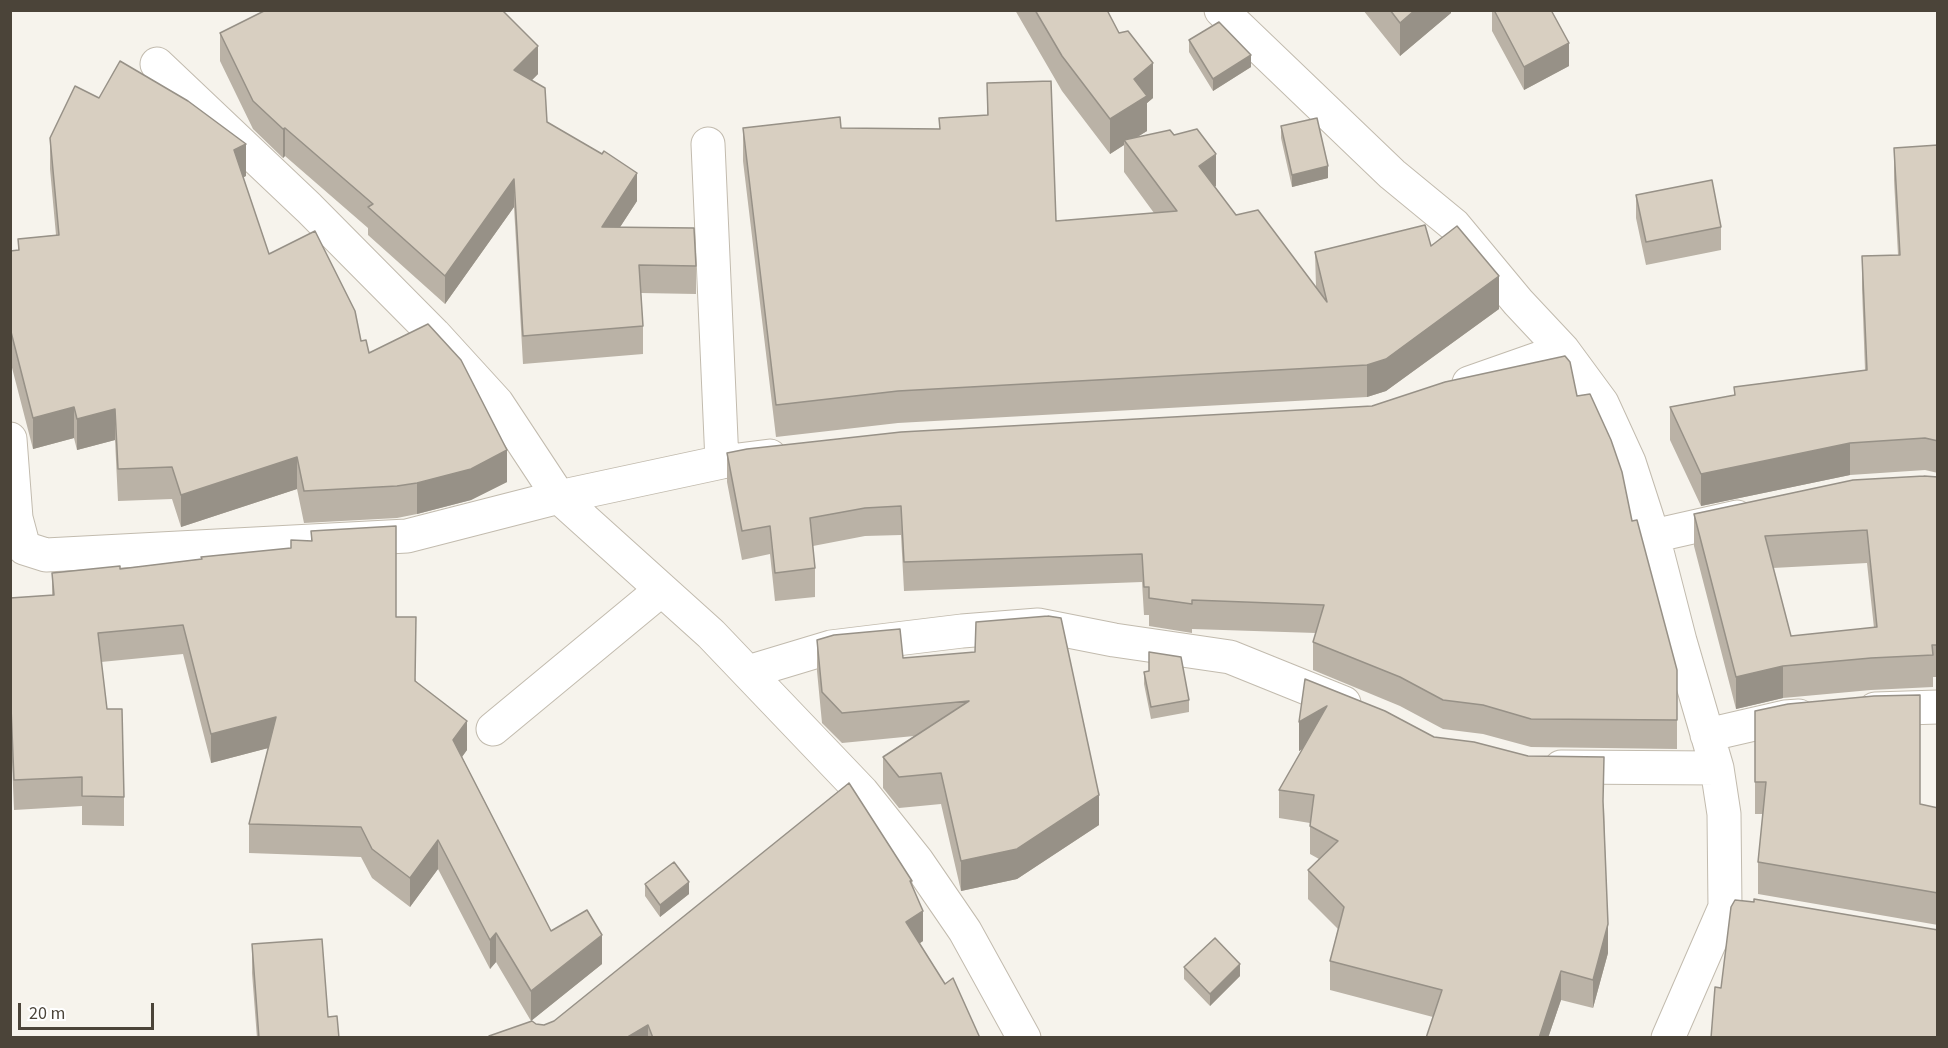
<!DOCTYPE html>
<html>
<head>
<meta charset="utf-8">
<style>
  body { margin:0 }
  #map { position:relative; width:1948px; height:1048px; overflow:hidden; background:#f6f3ec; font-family:"Source Sans 3",sans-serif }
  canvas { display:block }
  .frame { position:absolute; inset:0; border:12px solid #4b4439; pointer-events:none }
  .scale { position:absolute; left:18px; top:1003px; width:136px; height:27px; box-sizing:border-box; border:3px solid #4b4439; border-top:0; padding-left:8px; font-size:18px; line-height:21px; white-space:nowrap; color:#4b4439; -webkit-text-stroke:4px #fff; paint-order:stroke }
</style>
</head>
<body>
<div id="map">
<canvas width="1948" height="1048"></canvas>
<div class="frame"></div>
<div class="scale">20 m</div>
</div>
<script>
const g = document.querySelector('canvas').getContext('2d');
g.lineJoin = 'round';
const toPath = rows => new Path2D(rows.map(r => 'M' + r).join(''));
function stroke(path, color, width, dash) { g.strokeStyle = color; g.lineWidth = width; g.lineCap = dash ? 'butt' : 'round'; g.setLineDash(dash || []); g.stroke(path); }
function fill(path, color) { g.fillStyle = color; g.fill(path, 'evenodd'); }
const minor = toPath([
  [1221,10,1392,174,1454,225,1518,302,1563,350,1602,403,1629,462,1653,536,1680,641,1717,768,1724,814,1725,907,1668,1038],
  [708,144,722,462],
  [1469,383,1563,350],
  [10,439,16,518,24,548,46,555,407,536,559,497,497,403,434,334,309,208,157,64],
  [770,456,722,462,559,497,711,634,862,792,917,861,965,931,1024,1038],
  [1653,536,1737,517],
  [748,672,831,647,962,631,1038,625,1114,640,1230,657,1344,703],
  [1875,709,1938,707],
  [493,729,661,590],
  [1707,735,1785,717,1799,716],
  [1561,767,1717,768]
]);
stroke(minor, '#c2bbae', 35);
stroke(minor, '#fff', 33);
fill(toPath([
  [1015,10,1107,10,1153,98,1147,103,1147,131,1137,137,1216,186,1214,187,1236,215,1316,287,1315,252,1431,246,1499,309,1386,391,1367,397,898,423,776,437,743,161,743,128,939,129,987,115,987,83,1056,221,1154,213,1124,172,1124,145,1110,154,1062,91],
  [1363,10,1451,10,1451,13,1400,56],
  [1492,10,1551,10,1569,66,1524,90,1492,31],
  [220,33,538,74,532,80,547,122,637,201,620,227,696,266,696,294,641,293,643,326,643,354,523,364,514,207,445,304,368,235,368,228,285,156,283,158,253,129,220,61],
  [1189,40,1251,67,1213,91,1189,52],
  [1281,126,1328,178,1292,187,1281,138],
  [50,138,246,176,243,177,269,254,361,341,369,353,507,482,471,500,417,514,397,518,304,523,297,489,181,527,172,499,118,501,115,440,77,450,74,438,33,449,10,360,10,251,18,250,18,239,56,235,50,169],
  [1938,145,1938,473,1925,470,1850,475,1701,506,1670,440,1670,407,1734,395,1734,387,1865,370,1862,289,1862,256,1898,255,1894,180,1894,148],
  [1636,195,1721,227,1721,250,1646,265,1636,218],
  [1577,396,1632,521,1677,670,1677,749,1531,747,1483,734,1443,729,1400,706,1313,670,1313,642,1316,633,1192,629,1192,633,1149,626,1149,615,1144,615,1142,582,904,591,901,535,865,536,813,546,815,568,815,597,775,601,770,554,742,560,727,482,727,453],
  [1938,477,1938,677,1933,677,1933,687,1871,690,1783,698,1736,709,1694,546,1694,514],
  [1867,563,1874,628,1791,636,1773,568],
  [311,531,396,617,416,681,467,750,462,757,551,931,602,964,531,1021,496,962,490,969,438,869,410,907,372,878,361,857,249,853,249,824,268,748,211,763,183,654,101,662,107,709,124,797,124,826,82,825,82,806,14,810,11,737,10,737,10,598,52,595,52,573,120,569,201,559,201,557,291,548,311,541],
  [817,640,903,658,975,652,1099,825,1017,879,961,891,941,804,899,808,883,788,883,757,914,736,842,743,822,723,817,671],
  [1144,672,1189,700,1189,712,1151,719,1144,684],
  [1755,711,1920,804,1938,808,1938,925,1758,894,1758,862,1763,814,1755,814],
  [1299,722,1434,737,1604,807,1608,953,1593,1008,1561,1000,1548,1038,1426,1038,1433,1017,1330,990,1330,961,1338,929,1308,899,1308,870,1319,859,1310,854,1310,823,1279,818,1279,790,1303,749,1299,751],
  [912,881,923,941,919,944,980,1038,489,1038,536,1024,544,1025],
  [645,884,689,894,660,917,645,896],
  [252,944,328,1017,339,1038,257,1038,252,973],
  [1184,967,1240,976,1210,1006,1184,979]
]), '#bab2a6');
fill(toPath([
  [1415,10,1451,10,1451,13,1400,56,1400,23],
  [1569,43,1569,66,1524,90,1524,67],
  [538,46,538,74,514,98,514,70],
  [1251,55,1251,67,1213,91,1213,79],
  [1153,63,1153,98,1147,103,1147,131,1126,144,1124,140,1124,145,1110,154,1110,119,1134,79],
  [285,128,285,156,283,158,283,129],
  [246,144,246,176,234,182,234,150],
  [1216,154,1216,186,1199,198,1199,166],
  [1328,166,1328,178,1292,187,1292,175],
  [637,173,637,201,602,255,602,227],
  [514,179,514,207,445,304,445,276],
  [1499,276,1499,309,1386,391,1367,397,1367,365],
  [74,407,74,438,33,449,33,418],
  [115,409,115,440,77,450,77,419],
  [1850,443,1850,475,1701,506,1701,474],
  [507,450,507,482,471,500,417,514,417,483],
  [297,457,297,489,181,527,181,495],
  [1783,666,1783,698,1736,709,1736,677],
  [1327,706,1327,734,1299,751,1299,722],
  [276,717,276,746,211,763,211,734],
  [467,721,467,750,453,769,453,740],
  [1099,795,1099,825,1017,879,961,891,961,861],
  [438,840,438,869,410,907,410,878],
  [689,882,689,894,660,917,660,905],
  [923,911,923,941,906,952,906,922],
  [1608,924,1608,953,1593,1008,1593,980],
  [496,933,496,962,490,969,490,940],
  [602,935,602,964,531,1021,531,991],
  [1240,964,1240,976,1210,1006,1210,994],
  [1561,971,1561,1000,1548,1038,1539,1038],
  [648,1025,648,1038,626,1038]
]), '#979187');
const building = toPath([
  [266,10,502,10,538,46,514,70,545,88,547,122,602,154,604,151,637,173,602,227,694,228,696,266,639,265,643,326,523,336,514,179,445,276,368,207,373,204,285,128,283,129,253,101,220,33,266,10],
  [1035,10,1107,10,1119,33,1128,31,1153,63,1134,79,1147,96,1110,119,1062,56,1035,10],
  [1390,10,1415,10,1400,23,1390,10],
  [1494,10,1551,10,1569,43,1524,67,1494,10],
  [1219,22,1251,55,1213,79,1189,40,1219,22],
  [120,61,188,101,246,144,234,150,269,254,315,231,355,311,361,341,366,340,369,353,428,324,461,360,507,450,471,469,417,483,397,486,304,491,297,457,181,495,172,467,118,469,115,409,77,419,74,407,33,418,10,328,10,251,19,250,18,239,59,235,50,138,75,86,99,98,120,61],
  [1051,81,1056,221,1177,211,1124,140,1170,130,1174,135,1197,129,1216,154,1199,166,1236,215,1258,210,1327,302,1315,252,1425,225,1431,246,1457,226,1499,276,1386,359,1367,365,898,391,776,405,743,128,840,117,841,128,940,129,939,118,988,115,987,83,1051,81],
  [1317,118,1328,166,1292,175,1281,126,1317,118],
  [1938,145,1938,441,1925,438,1850,443,1701,474,1670,407,1735,395,1734,387,1867,370,1862,256,1900,255,1894,148,1938,145],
  [1712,180,1721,227,1646,242,1636,195,1712,180],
  [1565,356,1570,362,1577,396,1590,394,1611,440,1622,472,1632,521,1637,520,1677,670,1677,720,1531,719,1483,705,1443,700,1400,677,1313,642,1324,605,1192,600,1192,604,1149,598,1149,587,1144,587,1142,554,904,562,901,506,865,508,810,518,815,568,775,573,770,526,742,531,727,453,747,449,901,432,1372,406,1445,382,1565,356],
  [1924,476,1938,477,1938,645,1932,645,1933,655,1871,658,1783,666,1736,677,1694,514,1853,480,1924,476],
  [1867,530,1877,627,1791,636,1765,536,1867,530],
  [396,526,396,617,416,617,415,681,467,721,453,740,551,931,587,910,602,935,531,991,496,933,490,940,438,840,410,878,372,849,361,827,249,824,276,717,211,734,183,625,98,633,107,709,122,709,124,797,82,796,82,777,14,780,11,707,10,707,10,598,54,595,52,573,120,566,120,569,202,559,201,557,291,548,291,540,312,541,311,531,396,526],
  [1048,616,1061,618,1099,795,1017,849,961,861,941,773,899,777,883,757,969,701,842,713,822,692,817,640,834,635,900,629,903,658,975,652,976,622,1048,616],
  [1149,652,1181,657,1189,700,1151,707,1144,672,1149,671,1149,652],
  [1305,679,1385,711,1434,737,1474,742,1528,756,1604,757,1603,801,1608,924,1593,980,1561,971,1539,1038,1426,1038,1442,990,1330,961,1344,907,1308,870,1338,841,1310,826,1314,795,1279,790,1327,706,1299,722,1305,679],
  [1920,695,1920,804,1938,808,1938,893,1758,862,1766,782,1755,782,1755,711,1788,704,1874,696,1920,695],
  [849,783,912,881,910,881,923,911,906,922,945,984,953,978,980,1038,653,1038,648,1025,626,1038,489,1038,489,1036,532,1021,536,1024,544,1025,554,1021,849,783],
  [674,862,689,882,660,905,645,884,674,862],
  [1754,899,1938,930,1938,1038,1711,1038,1715,987,1721,988,1731,907,1735,900,1754,902,1754,899],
  [1215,938,1240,964,1210,994,1184,967,1215,938],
  [322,939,328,1017,337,1016,339,1038,259,1038,252,944,322,939]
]);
fill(building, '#d8cfc1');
stroke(building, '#979187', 1.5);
</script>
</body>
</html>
